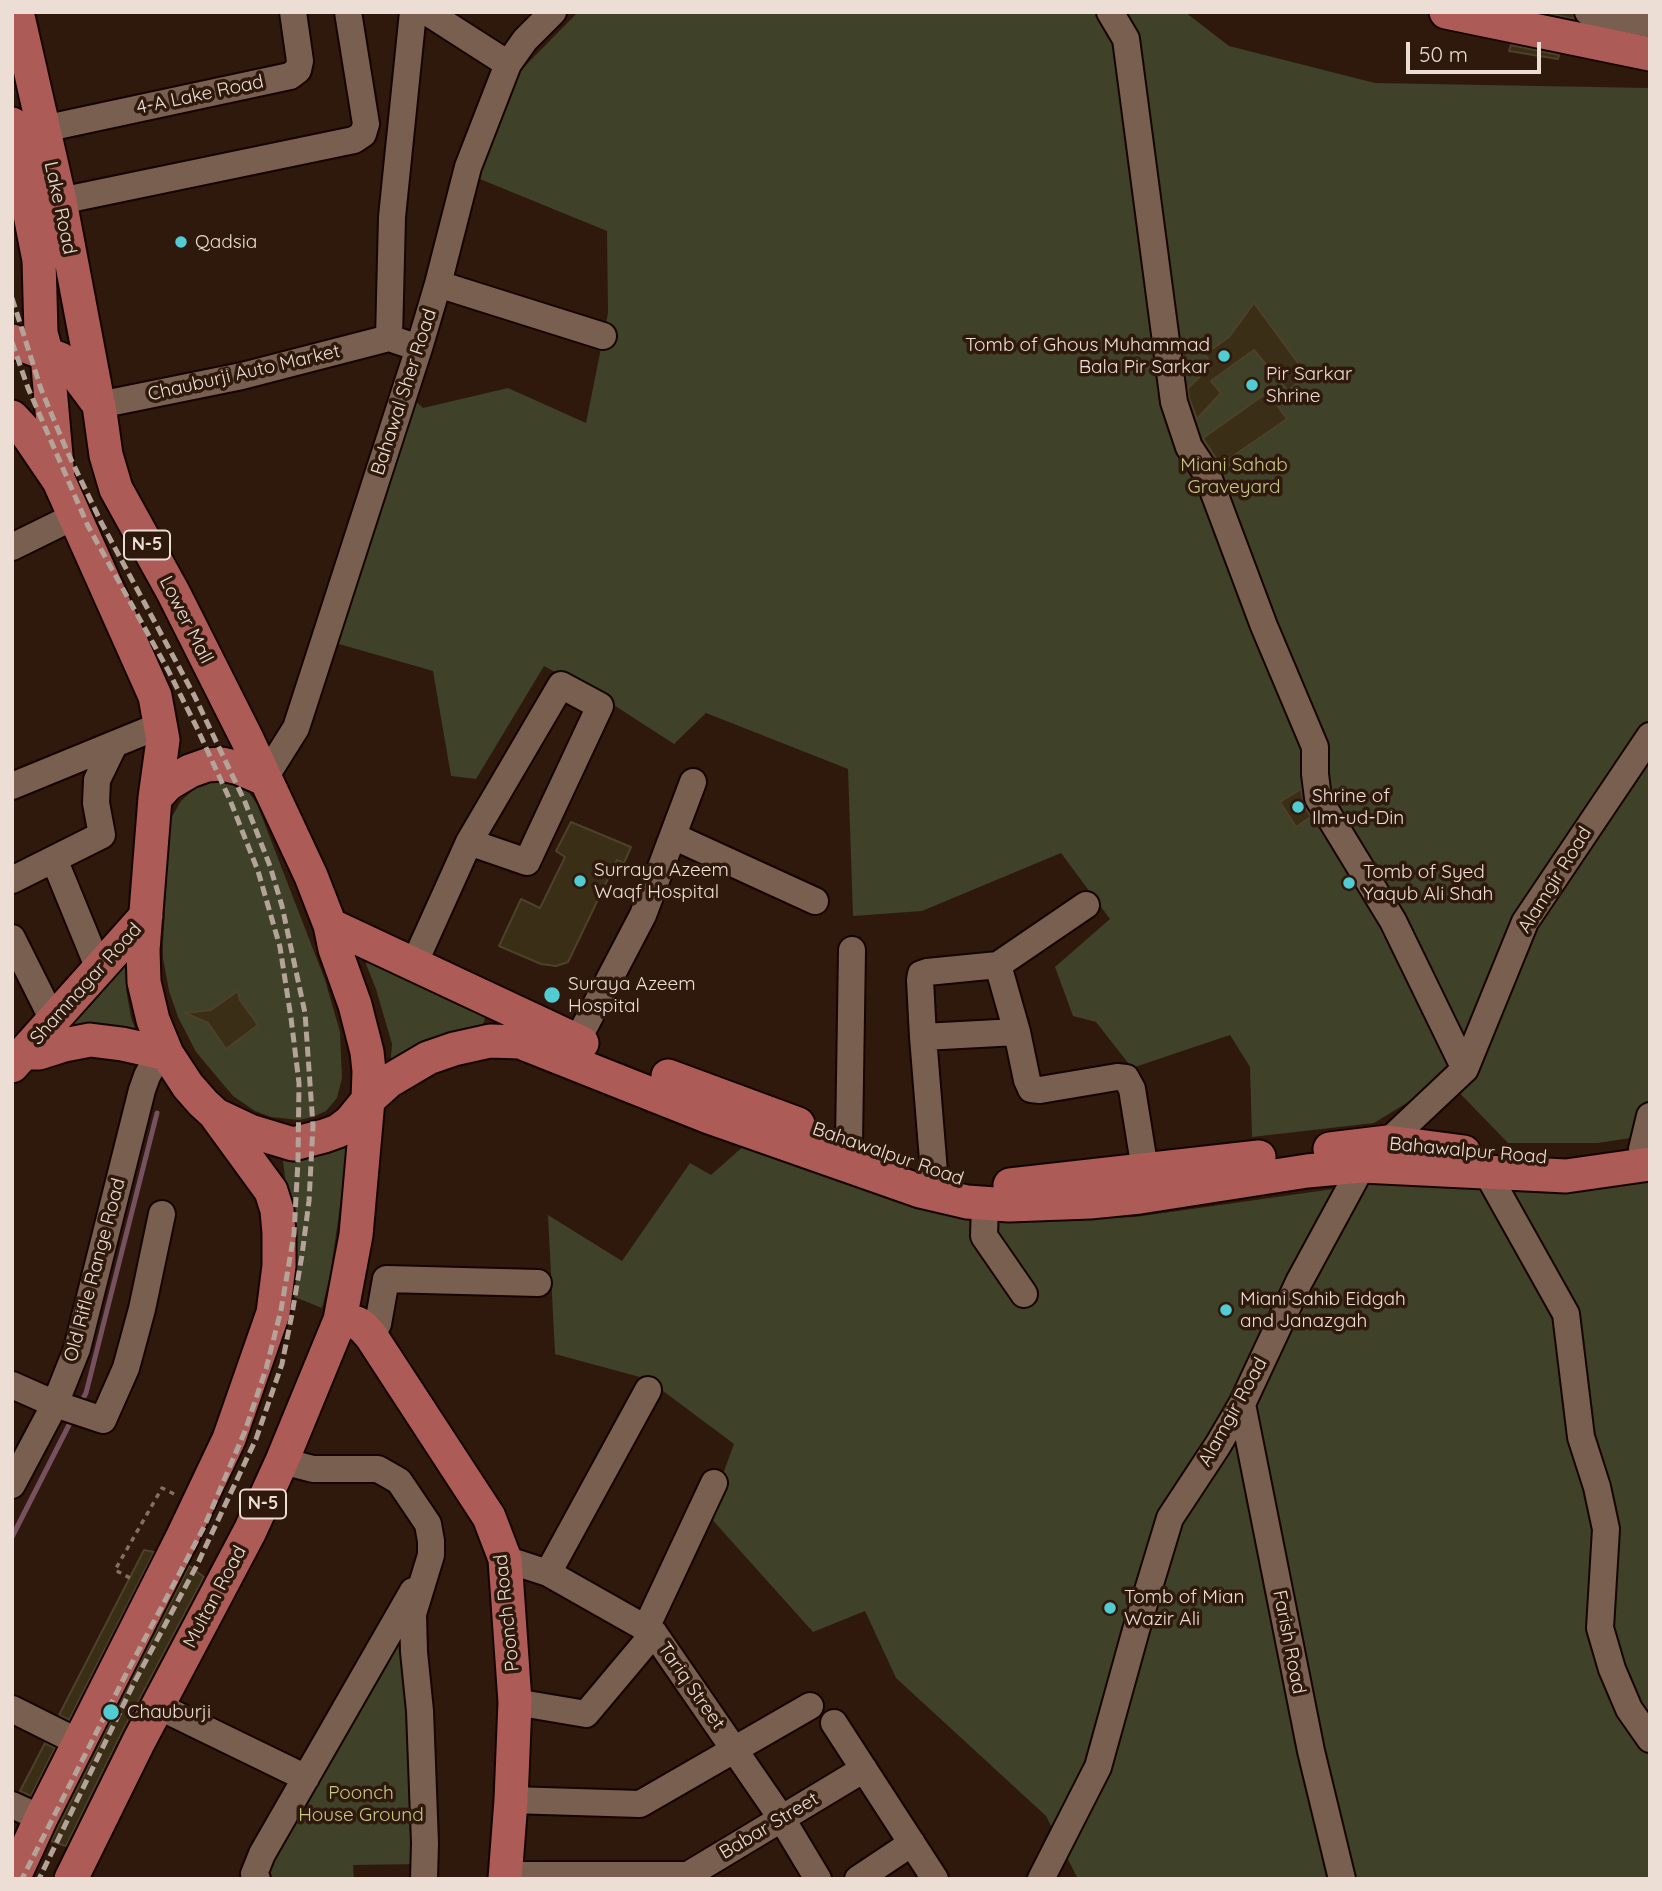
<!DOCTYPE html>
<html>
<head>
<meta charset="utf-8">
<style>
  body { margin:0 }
  #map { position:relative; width:1662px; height:1891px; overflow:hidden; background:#2e190c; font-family:Quicksand,sans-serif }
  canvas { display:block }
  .frame { position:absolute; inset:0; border:14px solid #ecded5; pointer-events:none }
  .scale { position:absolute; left:1406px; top:42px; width:135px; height:32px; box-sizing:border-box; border:4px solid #ecded5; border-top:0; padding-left:9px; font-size:21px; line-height:24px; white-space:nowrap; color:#ecded5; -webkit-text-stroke:5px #2e190c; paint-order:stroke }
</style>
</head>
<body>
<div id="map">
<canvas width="1662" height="1891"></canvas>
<div class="frame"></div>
<div class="scale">50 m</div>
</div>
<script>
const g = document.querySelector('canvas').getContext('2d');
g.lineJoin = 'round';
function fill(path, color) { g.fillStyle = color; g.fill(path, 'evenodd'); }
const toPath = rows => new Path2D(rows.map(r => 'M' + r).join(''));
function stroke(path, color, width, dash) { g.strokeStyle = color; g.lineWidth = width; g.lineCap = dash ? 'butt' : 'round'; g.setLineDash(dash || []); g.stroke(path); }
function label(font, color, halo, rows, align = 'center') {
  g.font = font + ' Quicksand,sans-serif'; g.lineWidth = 7; g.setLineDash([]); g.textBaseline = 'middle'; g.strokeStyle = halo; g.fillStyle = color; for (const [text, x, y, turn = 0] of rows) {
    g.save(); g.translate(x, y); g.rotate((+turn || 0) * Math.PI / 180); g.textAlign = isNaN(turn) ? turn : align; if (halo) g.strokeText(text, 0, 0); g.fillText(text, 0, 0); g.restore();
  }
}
fill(toPath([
  [578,12,1185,12,1229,46,1375,83,1650,88,1650,1135,1598,1143,1508,1143,1446,1079,1374,1123,1252,1137,1250,1067,1230,1035,1132,1068,1096,1022,1073,1016,1055,967,1110,919,1061,853,922,911,853,916,848,769,706,713,674,744,606,700,544,666,476,779,451,776,433,671,325,640,405,391,423,408,508,388,586,423,608,313,607,231,470,175,521,70],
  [227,778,240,784,248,791,257,804,325,980,340,1032,342,1078,337,1098,326,1111,313,1117,299,1120,271,1117,255,1111,233,1096,196,1052,178,1017,169,991,163,958,163,942,170,820,181,801,204,780],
  [367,955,486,1015,480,1034,390,1070,392,1044,376,989,366,964],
  [127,959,126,989,131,1018,137,1033,61,1032],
  [341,1144,346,1146,348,1151,330,1276,322,1308,282,1292,289,1209,283,1161,287,1155],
  [746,1144,984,1221,1135,1217,1404,1179,1650,1178,1650,1879,1078,1879,1046,1816,896,1678,865,1611,813,1632,708,1515,734,1444,647,1379,555,1354,548,1215,622,1261,690,1163,711,1175],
  [424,1572,424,1864,353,1865,354,1879,257,1879]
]), '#3f4129');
stroke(toPath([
  [80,1404,86,1393,157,1113],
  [12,1537,72,1419]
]), '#785161', 5);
const building = toPath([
  [1543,12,1573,12,1574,19,1543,12],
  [1511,45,1559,55,1558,59,1509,51,1511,45],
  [1254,303,1307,375,1288,391,1254,350,1211,381,1221,393,1197,419,1189,398,1188,388,1212,365,1205,354,1229,337,1254,303],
  [1268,392,1287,419,1220,465,1203,438,1268,392],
  [1301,789,1304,806,1311,817,1296,827,1280,802,1301,789],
  [571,822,631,847,624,863,617,860,568,962,556,966,541,964,499,946,521,899,540,908,565,857,556,851,571,822],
  [238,991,240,1000,258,1025,226,1049,208,1023,185,1013,211,1010,238,991],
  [144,1550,154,1552,69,1720,59,1715,144,1550],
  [189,1566,204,1577,122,1732,66,1846,51,1841,189,1566],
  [45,1743,55,1748,31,1796,20,1791,45,1743]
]);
fill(building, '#3a2e17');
stroke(building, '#4e412a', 2);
const minor = toPath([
  [413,12,392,217,389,338,419,348],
  [427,12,508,64],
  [1110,12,1126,39,1174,402,1189,447,1207,474,1264,626,1315,747,1315,774,1318,798,1393,921,1465,1069],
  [1588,12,1650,24],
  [43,129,290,76,298,70,300,61,293,12],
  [60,201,354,140,363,134,366,124,348,12],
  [438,284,603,336],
  [99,405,242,376,389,338],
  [12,547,75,516],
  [264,779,296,728,419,348,438,284,468,167,508,64,525,40,553,12],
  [12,786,161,725],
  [673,836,815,901],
  [54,859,99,969],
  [12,880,102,835,96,803,97,780,114,745],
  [12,938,53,1020],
  [414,964,469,842,561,685,600,706,527,862,469,842],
  [998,965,1017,1032,1027,1080,1031,1089,1040,1090,1117,1077,1126,1078,1132,1089,1145,1170],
  [923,1037,1017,1032],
  [577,1041,643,915,693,782],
  [849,1142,852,950],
  [1642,1149,1650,1116],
  [934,1172,923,1037,920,980,921,974,927,972,998,965,1086,905],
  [1487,1173,1566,1314,1581,1437,1597,1487,1606,1529,1600,1628,1612,1669,1629,1709,1650,1739],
  [985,1203,984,1236,1024,1294],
  [371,1336,378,1324,386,1279,538,1283],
  [12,1385,55,1404,103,1420,126,1368,142,1309,162,1214],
  [1242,1404,1311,1751,1342,1879],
  [282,1461,313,1469,378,1469,399,1481,428,1524,431,1541,431,1555,413,1614,414,1652,420,1711,425,1843,424,1879],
  [12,1485,55,1404,77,1349,142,1090,147,1076,152,1067,167,1054],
  [505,1559,548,1573,654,1633,782,1819,818,1879],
  [548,1573,648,1390],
  [646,1628,714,1483],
  [515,1702,586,1714,654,1633],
  [158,1706,306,1778],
  [12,1709,80,1743],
  [834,1723,935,1879],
  [511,1800,640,1804,810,1706],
  [12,1805,41,1818],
  [505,1875,688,1875,864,1769],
  [257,1879,254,1874,262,1854,413,1591],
  [858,1879,912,1843],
  [1041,1879,1098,1767,1136,1630,1170,1518,1218,1445,1242,1404,1299,1282,1362,1166,1465,1069,1525,922,1650,736]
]);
const major = toPath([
  [17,12,60,201,97,397],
  [1446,12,1650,54],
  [12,124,39,260,41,333,47,355,58,478],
  [12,341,60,359,70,366,99,405,106,455,116,489,173,592,247,739,311,876,330,925,335,949,355,1005,367,1052,369,1071,368,1100,350,1122,338,1131,324,1136,293,1144,250,1131,216,1115,203,1103,188,1086,167,1054,153,1020,144,982,143,950,155,798,168,784,178,778,190,771,207,765,222,764,239,768,264,779],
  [12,417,25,431,59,481,155,696,163,740,155,798],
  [330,925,582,1043],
  [25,1053,39,1053,64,1045,90,1040,122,1044,167,1054],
  [12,1066,146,916],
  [668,1076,798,1124],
  [1330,1149,1388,1142,1464,1152],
  [1010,1185,1259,1157],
  [340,1320,357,1323,363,1327,371,1336,489,1517,505,1559,515,1702,511,1800,505,1879],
  [13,1879,41,1818,181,1540,229,1439,273,1313,279,1266,279,1233,277,1210,271,1191,263,1180,217,1117],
  [71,1879,139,1741,250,1531,282,1461,340,1320,356,1235,368,1100,389,1081,428,1058,454,1049,490,1041,520,1042,709,1117,920,1191,967,1202,1009,1205,1090,1202,1140,1197,1307,1171,1362,1166,1566,1176,1650,1164]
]);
stroke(minor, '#150400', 30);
stroke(major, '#150400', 37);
stroke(toPath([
  [130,1578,115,1570,162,1488,176,1495]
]), '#827064', 3.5, [5, 5]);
stroke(minor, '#785f50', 26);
stroke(major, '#ad5b56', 33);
stroke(toPath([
  [12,298,41,389,67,451,101,522,194,695,245,802,270,866,282,906,305,1013,313,1126,309,1201,302,1255,292,1314,282,1364,256,1439,197,1565,134,1683,39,1879],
  [12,342,28,388,88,526,168,670,197,728,230,800,258,871,280,947,291,1018,299,1083,298,1161,294,1234,281,1310,266,1369,245,1431,204,1527,124,1678,22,1879]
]), '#b3a399', 5, [10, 5]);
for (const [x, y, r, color] of [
  [181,242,7,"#51ccd3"],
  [1224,356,7,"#51ccd3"],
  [1252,385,7,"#51ccd3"],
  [1298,807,7,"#51ccd3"],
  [580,881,7,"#51ccd3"],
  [1349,883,7,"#51ccd3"],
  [552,995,9,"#51ccd3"],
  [1226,1310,7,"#51ccd3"],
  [1110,1608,7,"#51ccd3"],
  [111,1712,9,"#51ccd3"]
]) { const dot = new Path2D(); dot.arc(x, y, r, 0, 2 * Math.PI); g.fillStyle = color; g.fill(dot); stroke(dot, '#2e190c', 2.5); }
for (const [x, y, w] of [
  [147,545,46],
  [263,1504,46]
]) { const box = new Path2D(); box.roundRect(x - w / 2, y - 14.5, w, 29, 5); g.fillStyle = '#2e190c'; g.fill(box); stroke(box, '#ecded5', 2); }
label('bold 18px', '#ecded5', null, [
  ["N-5",147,545],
  ["N-5",263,1504]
]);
label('19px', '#ecded5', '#2e190c', [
  ["4-A Lake Road",200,95,-12],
  ["Lake Road",60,208,78],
  ["Chauburji Auto Market",244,373,-13],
  ["Bahawal Sher Road",404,392,-72],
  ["Lower Mall",186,620,63],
  ["Alamgir Road",1555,880,-58],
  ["Shamnagar Road",86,984,-48],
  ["Bahawalpur Road",1468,1151,5],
  ["Bahawalpur Road",888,1154,19],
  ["Old Rifle Range Road",95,1270,-75],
  ["Alamgir Road",1233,1412,-61],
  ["Multan Road",215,1597,-62],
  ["Poonch Road",507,1613,-96],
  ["Farish Road",1289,1642,79],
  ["Tariq Street",691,1686,55],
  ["Babar Street",769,1826,-31]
]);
label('19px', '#ecded5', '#2e190c', [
  ["Qadsia",195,242],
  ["Tomb of Ghous Muhammad",1210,345,"right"],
  ["Bala Pir Sarkar",1210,367,"right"],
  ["Pir Sarkar",1266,374],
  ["Shrine",1266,396],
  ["Shrine of",1312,796],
  ["Ilm-ud-Din",1312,818],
  ["Surraya Azeem",594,870],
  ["Waqf Hospital",594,892],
  ["Tomb of Syed",1363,872],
  ["Yaqub Ali Shah",1363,894],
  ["Suraya Azeem",568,984],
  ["Hospital",568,1006],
  ["Miani Sahib Eidgah",1240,1299],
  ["and Janazgah",1240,1321],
  ["Tomb of Mian",1124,1597],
  ["Wazir Ali",1124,1619],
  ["Chauburji",127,1712]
], 'left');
label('19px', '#c5c987', '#2e190c', [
  ["Miani Sahab",1234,465],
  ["Graveyard",1234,487],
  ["Poonch",361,1793],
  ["House Ground",361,1815]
]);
</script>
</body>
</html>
